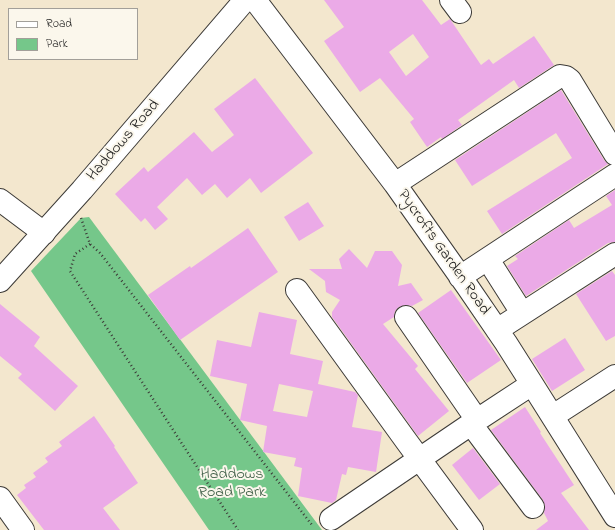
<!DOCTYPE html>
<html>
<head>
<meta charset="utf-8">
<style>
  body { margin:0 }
  #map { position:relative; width:615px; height:530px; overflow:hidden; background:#f3e7ce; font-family:"Indie Flower",sans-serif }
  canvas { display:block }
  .legend { position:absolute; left:8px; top:8px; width:130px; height:52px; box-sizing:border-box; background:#fbf7ec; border:1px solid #a29f99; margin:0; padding:5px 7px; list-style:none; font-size:12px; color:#1c1c1c }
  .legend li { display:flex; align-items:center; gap:8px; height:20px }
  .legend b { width:20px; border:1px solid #a29f99 }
</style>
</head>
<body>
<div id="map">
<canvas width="615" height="530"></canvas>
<ul class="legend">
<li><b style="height:5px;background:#fff"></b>Road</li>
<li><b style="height:11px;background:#75c78a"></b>Park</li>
</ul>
</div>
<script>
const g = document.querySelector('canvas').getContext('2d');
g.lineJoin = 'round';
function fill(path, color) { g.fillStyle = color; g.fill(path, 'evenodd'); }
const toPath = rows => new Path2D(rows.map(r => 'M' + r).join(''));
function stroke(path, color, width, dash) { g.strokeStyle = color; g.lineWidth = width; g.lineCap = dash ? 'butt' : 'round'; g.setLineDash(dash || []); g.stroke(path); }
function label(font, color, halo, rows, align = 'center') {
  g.font = font + ' "Indie Flower",sans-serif'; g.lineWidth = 4; g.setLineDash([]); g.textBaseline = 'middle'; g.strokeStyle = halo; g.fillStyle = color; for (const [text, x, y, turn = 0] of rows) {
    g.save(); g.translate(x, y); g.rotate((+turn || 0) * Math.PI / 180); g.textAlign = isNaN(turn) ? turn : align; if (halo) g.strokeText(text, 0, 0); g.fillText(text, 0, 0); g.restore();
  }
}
fill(toPath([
  [89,217,322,530,209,530,31,271,81,218]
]), '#75c78a');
fill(toPath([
  [324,0,422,0,441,25,450,19,481,65,489,59,493,64,534,36,554,65,519,88,514,80,458,120,462,125,442,139,441,137,427,147,410,122,414,119,380,78,360,92,324,41,344,27],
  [413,34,429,57,406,76,389,52],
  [255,78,313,153,261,193,250,178,227,198,215,184,202,195,187,178,157,207,168,219,155,230,145,218,141,222,115,194,144,167,148,172,194,132,212,152,234,135,214,109],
  [561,90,604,160,608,164,502,234,487,211,572,158,556,133,472,186,455,160],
  [615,190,615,242,608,243,526,296,507,266,518,259,515,256,569,220,574,228,612,205,606,196],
  [308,202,324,226,299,241,284,217],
  [248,228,278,272,180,340,148,295,190,266,191,268],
  [349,249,367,268,375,251,392,251,402,265,398,286,411,283,423,300,412,306,405,305,399,307,395,311,394,317,383,324,418,366,415,369,449,411,418,436,332,317,332,312,340,300,326,292,325,281,309,269,342,269,339,259],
  [612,271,615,275,615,336,606,341,576,294],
  [451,290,501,360,467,383,418,313],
  [0,304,40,337,34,346,78,386,55,411,18,378,22,374,0,356],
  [259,312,297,320,290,354,323,361,318,384,355,392,358,395,352,427,382,432,376,472,348,467,346,475,342,474,336,500,332,503,298,496,302,468,294,466,296,458,263,452,267,426,240,420,247,384,210,376,217,340,251,347],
  [279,384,313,391,307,417,273,411],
  [565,338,585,370,552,391,532,359],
  [525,407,541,432,540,433,574,485,561,493,589,530,536,530,548,521,544,513,545,506,543,500,491,430],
  [94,416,115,446,114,447,138,483,103,508,120,530,44,530,17,495,26,488,24,485,36,477,33,473,48,462,45,458,62,446,59,442],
  [473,448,500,484,479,500,452,465]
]), '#ebaae7');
const minor = toPath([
  [255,0,395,184,467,286,506,343,532,384,615,516],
  [451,0,460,12],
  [395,184,560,76,566,77,570,80,615,154],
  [0,200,44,233],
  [494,269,522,313],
  [460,277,615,175],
  [297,290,407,442,472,530],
  [406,317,477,420],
  [497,330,615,254],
  [553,416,615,376],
  [471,424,533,507],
  [0,498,23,530],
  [331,519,471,424,532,384]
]);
const major = toPath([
  [0,281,82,190,245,0]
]);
stroke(minor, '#3c3a37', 24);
stroke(major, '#3c3a37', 24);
stroke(toPath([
  [81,218,90,244,100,253,312,525],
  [90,244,75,254,70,271,238,530]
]), '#3c3a37', 2.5, [1, 3]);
stroke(minor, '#fff', 22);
stroke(major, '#fff', 22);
label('16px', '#1c1c1c', '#fbf7ec', [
  ["Haddows Road",124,141,-49],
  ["Pycrofts Garden Road",443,253,55]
]);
label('16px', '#406048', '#fbf7ec', [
  ["Haddows",232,475],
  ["Road Park",232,493]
]);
</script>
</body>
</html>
